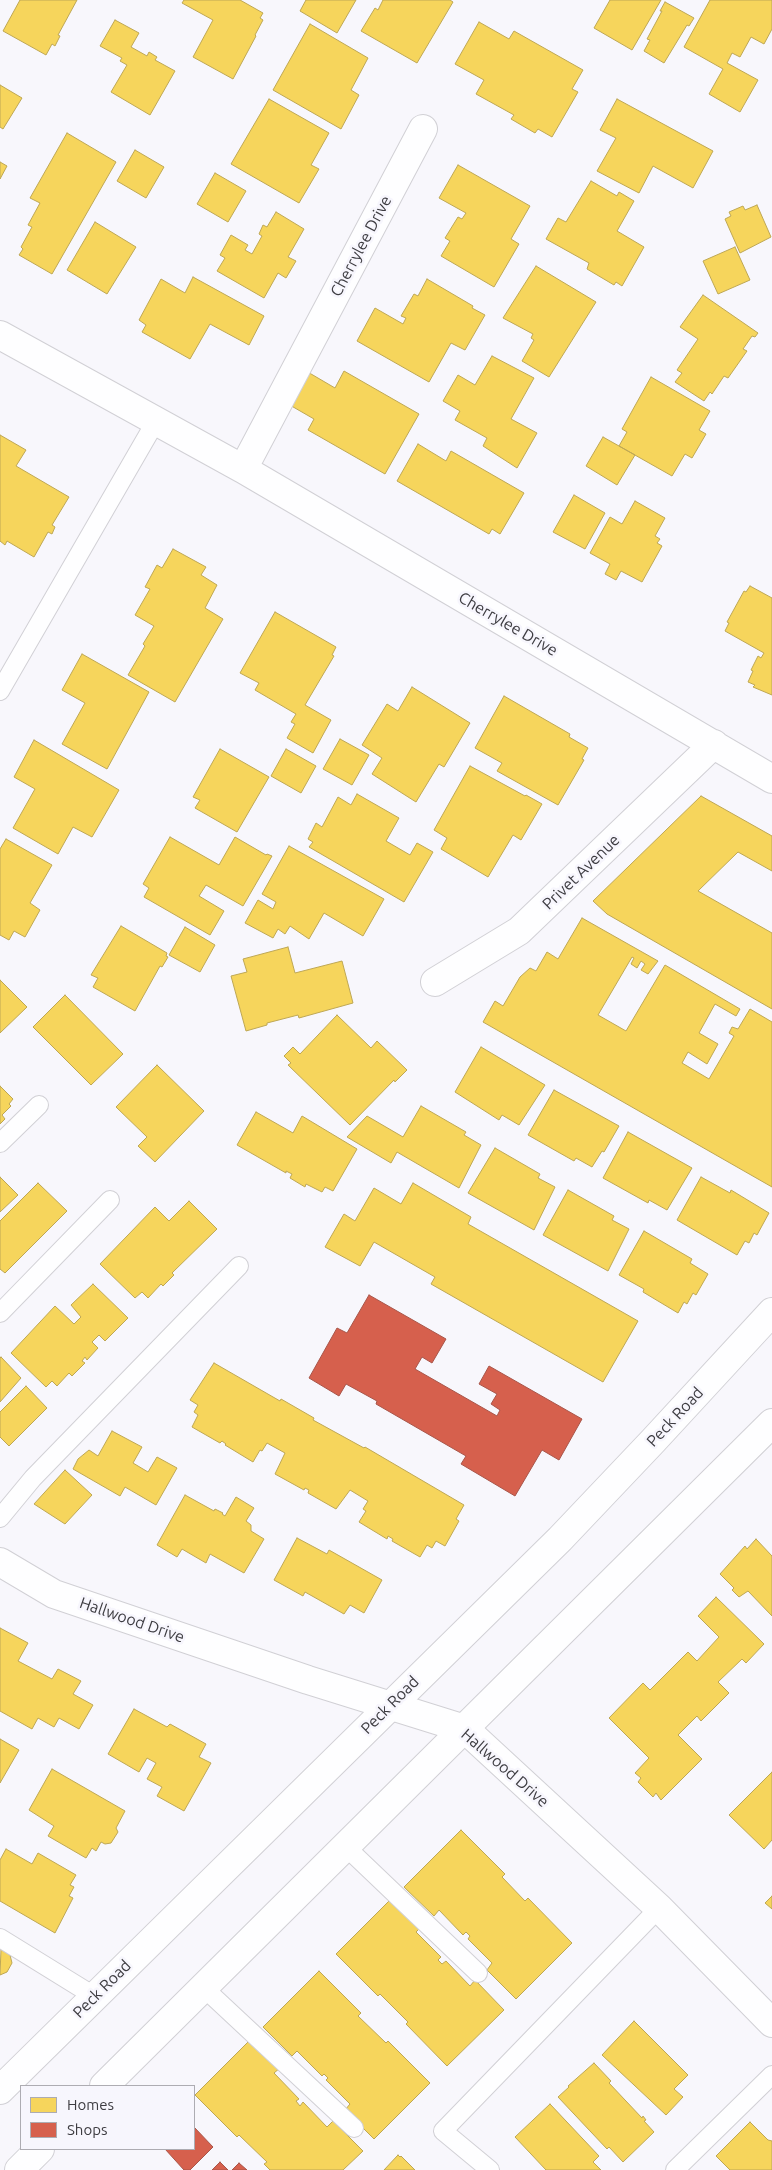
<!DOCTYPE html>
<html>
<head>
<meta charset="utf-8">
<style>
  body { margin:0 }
  #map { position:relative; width:772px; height:2170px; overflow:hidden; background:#f8f7fc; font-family:Ubuntu,sans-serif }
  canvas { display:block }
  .legend { position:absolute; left:20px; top:2085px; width:175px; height:65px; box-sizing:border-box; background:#f7f6fd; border:1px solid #adacb2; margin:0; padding:6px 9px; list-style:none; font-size:15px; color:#3d3c41 }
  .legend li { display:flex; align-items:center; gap:10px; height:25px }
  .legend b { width:25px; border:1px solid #adacb2 }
</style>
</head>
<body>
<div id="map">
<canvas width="772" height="2170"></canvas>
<ul class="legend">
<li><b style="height:14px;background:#f6d55c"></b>Homes</li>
<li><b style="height:14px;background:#d6604d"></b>Shops</li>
</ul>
</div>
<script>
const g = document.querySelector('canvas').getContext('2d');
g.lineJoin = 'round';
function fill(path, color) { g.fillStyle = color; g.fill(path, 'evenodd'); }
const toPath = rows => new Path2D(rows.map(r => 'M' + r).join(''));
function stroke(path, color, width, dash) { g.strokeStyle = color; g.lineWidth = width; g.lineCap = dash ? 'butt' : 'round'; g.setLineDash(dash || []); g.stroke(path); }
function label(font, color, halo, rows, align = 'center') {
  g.font = font + ' Ubuntu,sans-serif'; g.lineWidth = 5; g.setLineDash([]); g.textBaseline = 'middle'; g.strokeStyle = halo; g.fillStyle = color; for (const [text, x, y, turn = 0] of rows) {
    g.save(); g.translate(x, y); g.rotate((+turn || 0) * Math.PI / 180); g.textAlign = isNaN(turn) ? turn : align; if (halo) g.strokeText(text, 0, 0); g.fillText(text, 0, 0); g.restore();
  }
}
const homes = toPath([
  [20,0,77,0,58,35,60,36,55,46,52,44,46,55,3,31,20,0],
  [184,0,240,0,263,13,260,18,263,20,255,35,256,36,233,79,193,57,213,20,182,3,184,0],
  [306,0,356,0,337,33,300,11,306,0],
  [383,0,450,0,453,2,417,63,361,31,375,8,378,10,383,0],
  [610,0,661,0,632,50,594,28,610,0],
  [710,0,772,0,772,29,764,44,751,37,740,57,732,53,727,63,758,80,740,112,709,94,723,69,684,47,710,0],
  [665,2,694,18,689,26,687,25,664,63,644,51,650,40,647,39,662,11,660,11,665,2],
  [115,20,139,33,131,47,147,56,149,52,157,57,155,60,175,71,150,115,111,92,127,65,120,61,122,58,100,46,115,20],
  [479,22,509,39,514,31,583,70,572,89,578,92,552,137,538,129,535,133,511,119,514,115,476,94,484,80,455,64,479,22],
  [310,24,368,58,351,90,359,95,341,129,273,90,310,24],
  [0,85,22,98,3,129,0,127,0,85],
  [269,99,329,133,311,165,319,169,299,203,231,164,269,99],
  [617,99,713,151,693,188,653,166,639,193,597,171,616,138,600,130,617,99],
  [67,133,116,162,52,274,19,255,23,249,21,247,32,227,28,225,40,203,30,198,67,133],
  [135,150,164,167,146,198,117,181,135,150],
  [0,162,7,166,0,179,0,162],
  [458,165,530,206,511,239,519,244,494,287,441,256,450,241,445,238,458,217,462,219,466,213,439,198,458,165],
  [215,173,246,191,228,222,197,204,215,173],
  [591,181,617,196,619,192,634,201,617,231,644,247,622,286,616,282,614,285,587,269,589,263,546,239,558,218,566,222,591,181],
  [757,205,771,237,740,253,725,219,731,216,729,212,743,206,745,210,757,205],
  [276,212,304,229,288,257,296,261,286,278,278,273,264,298,217,271,225,258,220,255,231,235,248,245,245,250,252,254,262,236,259,234,263,225,267,227,276,212],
  [95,222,136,247,107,294,67,270,95,222],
  [735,247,750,280,718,294,703,261,735,247],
  [536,266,596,302,549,377,522,361,534,340,531,338,533,334,503,318,536,266],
  [193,277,264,316,249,345,210,324,190,359,142,332,146,325,139,320,161,279,185,293,193,277],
  [427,279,473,306,472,308,485,315,465,350,451,343,429,382,357,341,375,308,403,324,406,318,401,316,414,294,418,296,427,279],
  [703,295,758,333,755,337,752,336,743,349,747,351,728,378,724,376,712,394,710,392,704,401,675,382,682,373,677,370,698,339,680,327,703,295],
  [492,356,534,378,511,419,537,433,517,468,483,446,487,438,455,420,460,411,443,401,458,375,475,385,492,356],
  [306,371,335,388,344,371,419,414,385,474,308,430,314,419,288,404,306,371],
  [651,377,710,411,699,430,706,434,692,458,685,454,672,476,619,446,627,432,622,429,651,377],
  [0,435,26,450,16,466,69,497,52,525,55,527,52,534,48,532,34,557,7,541,5,545,0,541,0,435],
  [603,437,635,455,617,485,586,466,603,437],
  [418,444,446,461,451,451,524,493,500,534,492,529,489,534,397,481,418,444],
  [574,495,605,513,585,549,553,532,574,495],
  [635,501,665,518,655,536,660,539,657,543,662,546,642,582,621,571,616,580,605,574,610,564,590,553,610,517,622,524,635,501],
  [173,549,206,567,201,575,217,585,205,608,223,619,175,702,128,675,145,646,143,644,154,626,135,615,150,589,145,587,157,565,162,568,173,549],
  [750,586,772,598,772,695,753,687,755,685,748,682,753,671,751,670,758,656,761,658,764,653,725,631,729,623,727,622,744,591,746,592,750,586],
  [275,612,336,647,332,655,334,656,305,705,331,720,313,753,287,738,295,724,291,722,296,714,255,690,259,683,240,673,275,612],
  [82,654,149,692,107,769,62,744,85,703,62,690,82,654],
  [412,687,470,723,444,767,439,764,416,802,372,774,382,758,362,745,387,704,398,711,412,687],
  [504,696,570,734,569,737,588,748,582,759,584,760,558,805,497,771,502,763,475,748,504,696],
  [340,739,369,755,352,785,323,769,340,739],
  [34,740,119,790,92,837,73,827,58,854,13,828,35,789,14,777,34,740],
  [220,749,269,777,237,832,195,808,200,800,193,797,220,749],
  [286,749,316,766,301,793,271,776,286,749],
  [470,766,525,796,526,795,542,804,521,840,513,835,488,877,441,849,447,838,434,830,470,766],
  [357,794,399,818,386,841,410,855,417,843,433,852,404,902,309,847,313,842,308,839,316,823,322,827,338,797,351,805,357,794],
  [701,796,772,836,772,871,738,852,698,891,772,933,772,1009,607,914,593,901,701,796],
  [170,837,219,865,235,837,266,855,267,854,272,856,243,906,206,885,199,896,224,911,210,935,144,897,149,888,143,884,170,837],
  [6,839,52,865,30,903,40,910,25,937,14,931,9,940,0,935,0,849,6,839],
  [289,846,384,899,363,936,324,913,309,939,290,926,285,934,278,929,273,938,245,923,258,900,273,909,276,902,262,894,289,846],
  [582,918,658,961,648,974,641,970,645,964,641,961,637,968,631,964,634,958,632,957,598,1015,626,1031,665,965,740,1009,736,1016,715,1004,699,1033,718,1044,707,1064,688,1052,682,1063,709,1079,734,1036,729,1033,732,1027,738,1029,750,1009,772,1022,772,1187,483,1022,495,1001,503,1006,520,977,530,968,536,971,547,952,558,959,582,918],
  [121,926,167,953,166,956,168,957,162,967,160,966,135,1011,93,987,98,978,91,975,121,926],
  [185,927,215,945,200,972,169,955,185,927],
  [288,947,295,973,342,961,353,1003,299,1018,298,1015,267,1023,267,1025,246,1031,231,976,247,972,243,959,288,947],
  [0,980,27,1007,0,1033,0,980],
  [65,995,123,1054,91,1085,33,1027,65,995],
  [337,1015,371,1048,377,1041,407,1070,395,1082,394,1080,350,1125,288,1065,291,1063,284,1056,293,1047,300,1054,337,1015],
  [481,1047,545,1085,519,1125,502,1115,499,1120,455,1092,481,1047],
  [157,1065,204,1111,155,1162,138,1146,147,1137,116,1107,157,1065],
  [0,1086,13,1099,9,1104,11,1106,2,1115,5,1119,0,1124,0,1086],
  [554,1090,619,1126,604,1152,602,1151,592,1167,576,1158,574,1161,528,1135,554,1090],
  [421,1106,466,1132,464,1135,481,1145,459,1188,397,1152,391,1163,347,1137,367,1116,403,1137,421,1106],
  [256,1112,293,1133,302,1116,357,1149,333,1191,325,1187,322,1192,306,1184,305,1187,290,1178,292,1174,286,1171,286,1173,237,1145,256,1112],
  [628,1132,692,1168,667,1210,649,1200,648,1203,603,1178,628,1132],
  [495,1148,540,1174,538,1178,555,1187,534,1230,468,1193,495,1148],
  [0,1177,18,1195,0,1212,0,1177],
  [701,1177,730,1193,731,1190,769,1213,757,1235,754,1233,749,1243,745,1241,737,1255,677,1220,701,1177],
  [38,1183,67,1211,5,1273,0,1269,0,1221,38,1183],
  [413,1183,471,1217,468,1224,638,1321,603,1382,431,1284,435,1277,374,1242,360,1266,325,1247,344,1214,355,1221,374,1188,401,1204,413,1183],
  [568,1190,614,1216,612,1220,629,1229,608,1271,543,1235,568,1190],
  [189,1201,217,1229,172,1273,174,1275,163,1286,161,1284,148,1298,142,1292,135,1298,100,1264,155,1207,169,1221,189,1201],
  [644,1231,692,1259,690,1263,708,1274,696,1295,693,1293,687,1304,684,1302,678,1313,643,1292,644,1289,619,1275,644,1231],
  [93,1284,128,1318,105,1341,99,1335,92,1342,98,1348,87,1360,85,1357,82,1361,85,1363,72,1376,69,1373,57,1386,52,1381,46,1387,11,1353,55,1306,74,1324,81,1317,71,1305,93,1284],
  [1,1357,21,1378,0,1402,0,1358,1,1357],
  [214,1363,280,1401,281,1399,314,1418,313,1420,364,1448,365,1447,464,1505,456,1519,459,1521,445,1546,436,1541,432,1548,427,1545,420,1557,392,1541,393,1539,388,1536,387,1539,359,1522,366,1511,363,1509,368,1501,350,1490,336,1509,308,1493,309,1490,305,1488,304,1490,275,1474,285,1453,267,1443,262,1451,260,1450,253,1462,225,1445,226,1444,222,1441,220,1443,192,1427,198,1415,194,1412,198,1405,190,1400,214,1363],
  [26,1386,47,1408,9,1446,0,1437,0,1412,26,1386],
  [112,1431,142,1447,133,1463,148,1472,157,1457,177,1468,156,1505,125,1487,120,1496,73,1469,78,1459,89,1450,98,1456,112,1431],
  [65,1470,92,1495,65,1524,34,1504,65,1470],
  [185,1495,214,1511,215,1509,223,1513,222,1514,225,1516,236,1497,254,1508,246,1521,251,1525,251,1531,264,1539,244,1573,210,1554,206,1563,182,1549,177,1557,157,1545,185,1495],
  [297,1538,327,1554,329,1550,382,1580,364,1613,350,1605,344,1614,305,1592,303,1596,274,1580,297,1538],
  [756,1539,772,1556,772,1616,748,1591,739,1597,732,1590,734,1588,720,1574,745,1546,747,1549,756,1539],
  [716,1597,764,1644,746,1663,742,1659,718,1682,729,1693,701,1721,697,1716,678,1735,702,1759,661,1800,656,1793,653,1797,638,1782,641,1778,635,1773,649,1758,609,1718,643,1683,650,1690,688,1652,697,1661,719,1637,698,1616,716,1597],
  [0,1628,28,1643,18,1661,52,1679,58,1669,81,1681,73,1694,93,1705,79,1729,59,1718,54,1727,38,1718,32,1729,0,1711,0,1628],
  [134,1709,167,1727,170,1724,206,1744,199,1757,211,1763,184,1811,157,1796,162,1787,147,1779,156,1763,147,1758,139,1772,108,1754,134,1709],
  [0,1739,19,1750,0,1783,0,1739],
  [52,1769,125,1811,116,1828,118,1832,111,1843,105,1844,101,1842,96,1851,92,1848,86,1858,48,1836,54,1826,29,1810,52,1769],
  [772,1772,772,1840,764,1849,729,1815,772,1772],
  [461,1830,505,1874,502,1877,525,1901,528,1898,572,1943,516,1999,487,1970,492,1963,468,1939,470,1936,466,1932,463,1935,439,1910,434,1916,404,1887,461,1830],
  [6,1849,32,1864,38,1853,76,1875,70,1885,74,1887,69,1896,73,1898,55,1933,0,1901,0,1860,6,1849],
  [772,1896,772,1909,765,1903,772,1896],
  [392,1898,421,1927,416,1932,441,1957,438,1960,442,1964,446,1961,470,1986,475,1980,504,2010,447,2066,406,2024,408,2022,380,1994,378,1996,336,1954,392,1898],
  [1,1949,10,1955,12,1963,7,1972,0,1975,1,1949],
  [319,1971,361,2013,358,2016,386,2043,388,2041,430,2083,374,2139,345,2110,350,2104,326,2080,328,2078,324,2074,322,2076,297,2051,292,2056,263,2027,319,1971],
  [634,2021,688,2075,674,2089,683,2097,666,2115,602,2055,634,2021],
  [251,2039,280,2068,274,2073,299,2099,296,2101,300,2106,303,2102,327,2127,333,2121,363,2151,343,2170,270,2170,264,2164,267,2162,239,2135,237,2137,195,2095,251,2039],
  [594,2063,611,2081,609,2083,642,2118,643,2116,646,2120,644,2121,654,2132,623,2162,609,2147,607,2149,558,2097,569,2087,568,2086,594,2063],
  [550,2104,599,2156,593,2162,601,2170,546,2170,515,2137,550,2104],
  [750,2122,768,2140,772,2141,772,2170,730,2170,716,2156,750,2122],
  [398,2155,400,2157,401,2156,415,2170,384,2170,398,2155]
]);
fill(homes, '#f6d55c');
stroke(homes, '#bea754', 1);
const shops = toPath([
  [369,1295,446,1339,432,1363,422,1357,415,1369,497,1416,500,1410,491,1404,497,1394,479,1384,489,1366,582,1419,559,1460,542,1450,515,1496,461,1464,466,1456,376,1404,377,1401,346,1384,339,1396,309,1378,337,1328,347,1333,369,1295],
  [194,2127,213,2147,190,2170,184,2170,165,2149,194,2149,194,2127],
  [220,2162,228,2170,212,2170,220,2162],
  [239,2163,247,2170,232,2170,239,2163]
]);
fill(shops, '#d6604d');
stroke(shops, '#a85549', 1);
const lane = toPath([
  [0,691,156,421],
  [0,1143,39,1105],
  [0,1313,110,1200],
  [0,1518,33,1478,239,1266],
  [346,1847,478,1973],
  [0,1938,94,1996],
  [204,1988,354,2128],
  [490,2170,443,2131,659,1908],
  [675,2170,772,2075]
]);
const street = toPath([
  [0,335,243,469,772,779],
  [243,469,423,129],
  [435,982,519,931,714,744],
  [0,1562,54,1594,308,1680,465,1729,659,1908,772,2023]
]);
const secondary = toPath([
  [104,2086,772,1423],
  [0,2090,560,1539,653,1441,772,1312],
  [19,2170,40,2149]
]);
stroke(lane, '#d1d0d5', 20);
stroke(street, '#d1d0d5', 30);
stroke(secondary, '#d1d0d5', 30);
stroke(lane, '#fefeff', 18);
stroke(street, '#fefeff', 28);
stroke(secondary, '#fefeff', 28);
label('16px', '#3d3c41', '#f7f6fd', [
  ["Cherrylee Drive",361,246,-62],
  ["Cherrylee Drive",508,624,30],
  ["Privet Avenue",581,872,-44],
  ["Peck Road",675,1417,-47],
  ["Hallwood Drive",132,1620,19],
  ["Peck Road",390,1705,-45],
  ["Hallwood Drive",505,1768,41],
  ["Peck Road",102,1989,-45]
]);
</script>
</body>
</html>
